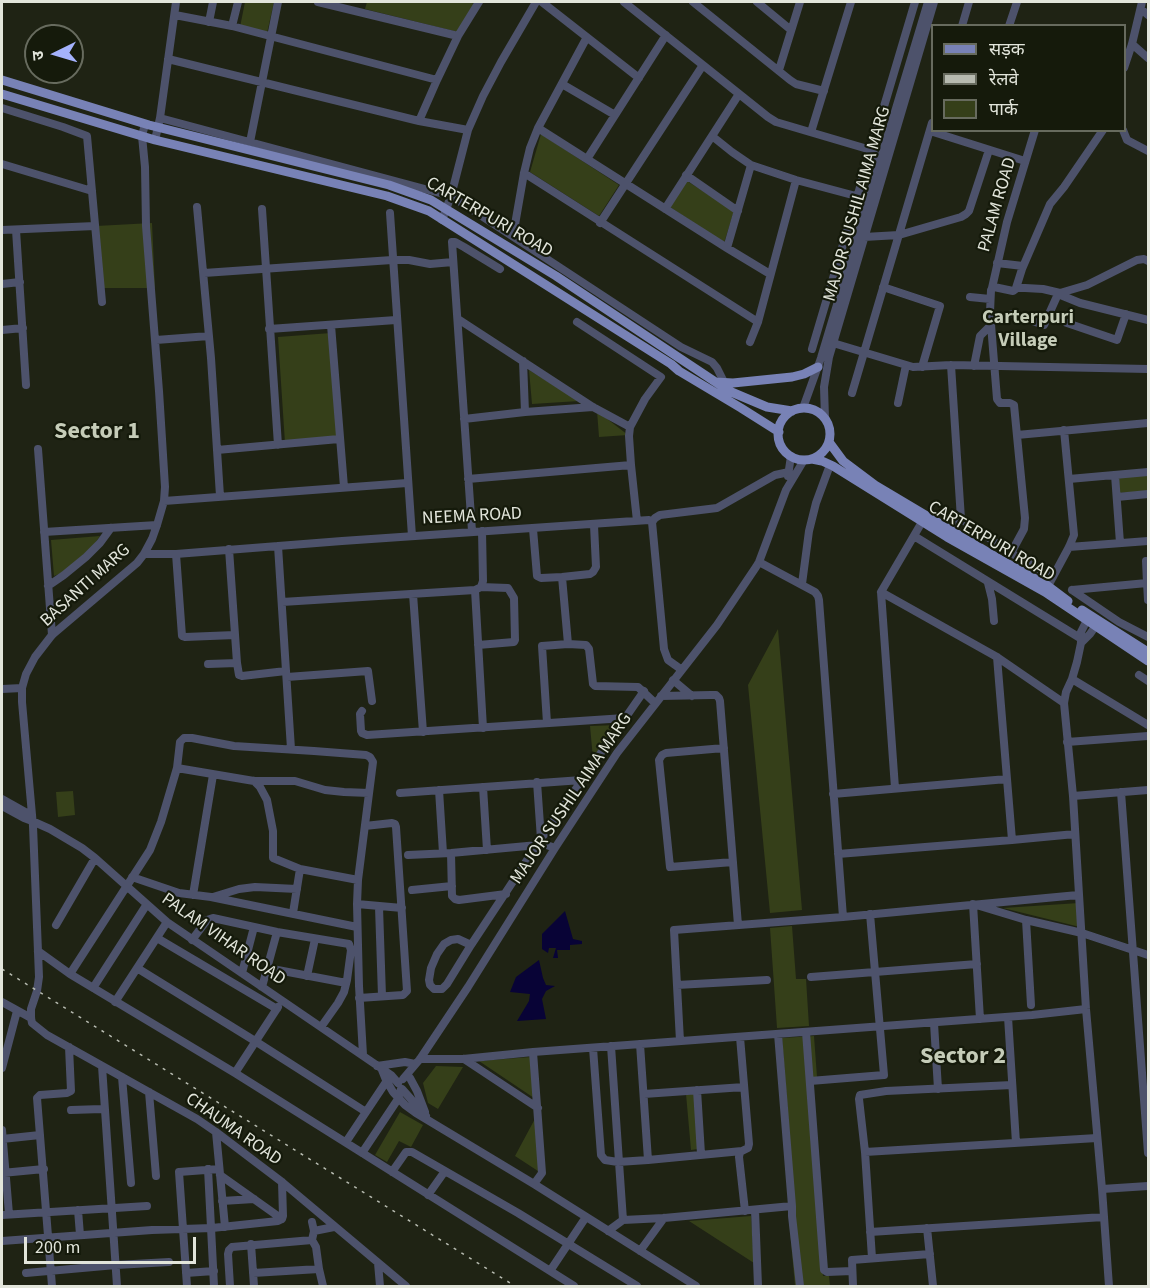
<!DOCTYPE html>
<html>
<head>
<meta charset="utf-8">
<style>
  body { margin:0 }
  #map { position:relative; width:1150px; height:1288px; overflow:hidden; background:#1f2314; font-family:"Source Sans 3","Noto Sans Devanagari",sans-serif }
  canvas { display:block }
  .frame { position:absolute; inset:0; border:3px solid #e2e5db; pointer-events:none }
  .legend { position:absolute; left:931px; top:24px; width:195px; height:108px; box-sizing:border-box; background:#151a0b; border:2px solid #676b5e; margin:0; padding:8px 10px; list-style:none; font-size:18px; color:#e2e5db }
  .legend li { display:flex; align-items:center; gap:12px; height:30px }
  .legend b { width:30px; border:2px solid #676b5e }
  .north { position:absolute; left:24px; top:24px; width:60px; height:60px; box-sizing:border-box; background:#151a0b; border:2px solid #676b5e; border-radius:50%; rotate:265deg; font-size:16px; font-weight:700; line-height:24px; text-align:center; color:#e2e5db }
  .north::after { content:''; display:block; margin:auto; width:21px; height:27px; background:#a4b2fc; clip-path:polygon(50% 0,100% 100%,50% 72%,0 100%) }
  .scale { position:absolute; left:24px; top:1237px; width:172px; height:27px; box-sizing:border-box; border:3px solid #e2e5db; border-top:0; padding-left:8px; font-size:18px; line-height:21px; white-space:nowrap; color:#e2e5db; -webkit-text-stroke:4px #151a0b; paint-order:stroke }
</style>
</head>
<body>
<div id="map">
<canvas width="1150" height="1288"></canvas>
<div class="frame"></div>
<ul class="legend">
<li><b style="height:8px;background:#7882b6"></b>सड़क</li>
<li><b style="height:8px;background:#b7bbb0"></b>रेलवे</li>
<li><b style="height:16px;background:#353f19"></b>पार्क</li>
</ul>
<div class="north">उ</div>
<div class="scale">200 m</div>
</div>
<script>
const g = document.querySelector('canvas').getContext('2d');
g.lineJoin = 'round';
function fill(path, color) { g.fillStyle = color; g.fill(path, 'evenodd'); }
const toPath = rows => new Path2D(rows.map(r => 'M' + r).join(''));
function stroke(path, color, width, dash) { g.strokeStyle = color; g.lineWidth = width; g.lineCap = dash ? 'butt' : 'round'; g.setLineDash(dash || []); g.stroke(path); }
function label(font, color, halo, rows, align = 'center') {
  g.font = font + ' "Source Sans 3",sans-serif'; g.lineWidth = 4.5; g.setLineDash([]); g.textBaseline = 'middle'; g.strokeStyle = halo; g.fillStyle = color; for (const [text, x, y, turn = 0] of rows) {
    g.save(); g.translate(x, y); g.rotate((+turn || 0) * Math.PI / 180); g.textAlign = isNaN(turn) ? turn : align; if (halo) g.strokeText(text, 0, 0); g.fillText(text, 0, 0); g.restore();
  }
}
fill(toPath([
  [245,2,274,2,267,33,240,27],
  [367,2,470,2,474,4,458,32,365,9],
  [541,134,619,185,599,216,530,172],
  [687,181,734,211,724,243,670,207],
  [152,223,155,288,102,288,96,226],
  [331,333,338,439,285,443,278,337],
  [529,370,579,401,532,404],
  [597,411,628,435,599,437],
  [1148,475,1148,491,1119,493,1118,477],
  [100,536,93,546,64,572,54,576,51,540],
  [778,629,802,910,770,913,748,685],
  [618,725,593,759,590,726],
  [73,791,75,815,58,817,56,792],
  [1079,903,1080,927,1003,908],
  [792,926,796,979,806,979,809,1026,777,1028,770,928],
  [814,1036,817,1077,807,1079,823,1276,829,1276,830,1286,795,1286,788,1209,795,1209,782,1038],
  [531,1057,534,1098,479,1061],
  [436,1066,463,1067,438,1109,428,1103,423,1083],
  [694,1093,698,1149,691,1150,686,1094],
  [400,1112,423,1125,411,1147,399,1141,387,1162,375,1155],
  [537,1115,541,1173,515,1156],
  [751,1216,754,1263,689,1221]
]), '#353f19');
fill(toPath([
  [565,911,573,939,582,941,582,944,570,945,570,950,557,950,558,958,553,958,556,948,549,948,548,953,542,949,542,934],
  [539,960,543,978,546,985,555,986,546,991,542,999,546,1019,517,1021,529,1001,530,994,510,992,516,977]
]), '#080336');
stroke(toPath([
  [318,2,458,36],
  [542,2,639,78],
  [624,2,768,117,776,122,871,150,877,157,884,160],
  [693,2,790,80,796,84,824,91],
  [757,2,791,30],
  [1141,9,1148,15],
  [175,15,232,26,437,80],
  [209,22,213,2],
  [232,26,238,2],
  [962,26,969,2],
  [1009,26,1017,2],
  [1132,44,1148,58],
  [168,59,419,121,468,130],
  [1124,68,1132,44,1142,2],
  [779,70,800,2],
  [562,84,615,115],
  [2,108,63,127,87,136,102,302],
  [160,118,451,196,681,347,712,362,717,368,725,384],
  [419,121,437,80,458,36,479,2],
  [538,128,727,248,770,274],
  [1123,130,1127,140,1148,151],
  [930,131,1025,161],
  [811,132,851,2],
  [712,136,732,152,751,165,796,180,856,196],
  [155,140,160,118,176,2],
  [250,142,278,2],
  [587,159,666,35],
  [2,164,92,191],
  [524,173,758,322],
  [686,175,738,211],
  [197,207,211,358,220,496],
  [262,209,278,445],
  [665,209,739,94],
  [390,213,412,536],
  [442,220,451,196,468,130,483,96,501,62,536,2],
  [600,223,703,65],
  [2,230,95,226],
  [16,230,26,385],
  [513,236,524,173,530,148,538,128,587,37],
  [864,237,899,235,961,217,966,214,969,211,989,150],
  [727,248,751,165],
  [997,263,1023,266],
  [204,273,392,260,409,260,430,264,453,262],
  [2,284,20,282],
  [883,287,940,306,922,367],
  [992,288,1007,222,1035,130],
  [1016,288,1022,269,1050,204,1064,187,1103,130],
  [970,297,990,299],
  [1012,314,1044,325,1058,294,1080,303,1148,320],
  [458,319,593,407,630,427],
  [577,322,661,377,645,399,630,427,629,436,631,465,637,521],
  [1067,323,1117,340,1126,314],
  [331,325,344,487],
  [269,329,396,320],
  [2,330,23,328],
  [156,340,209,336],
  [750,342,758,322,796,180],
  [833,343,913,367,951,365,1148,369],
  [812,349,915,2],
  [523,361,525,412],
  [951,365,961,519,952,530],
  [974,366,980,336,991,325],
  [852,393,932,123],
  [898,403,906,365],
  [803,408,821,358,928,2],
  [825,418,824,387,829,357,934,2],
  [464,419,525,412,593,407],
  [1017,435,1148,423],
  [38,449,52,635],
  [217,450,339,439],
  [1115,475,1120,543],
  [788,476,791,456],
  [468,479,631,465],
  [1069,479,1148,472],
  [1117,497,1148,494],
  [164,501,407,483],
  [961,519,1011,553,1053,577],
  [652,522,664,649,668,660,682,670],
  [652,522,655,518,660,515,717,508,775,475,789,472],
  [533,529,537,576,541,578,562,577,590,574,593,572,596,567,594,525],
  [472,531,452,242,455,242,464,247,500,269],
  [44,532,157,525],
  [914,536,1080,638],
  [278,546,291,749],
  [1069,547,1148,541],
  [229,549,237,663,239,675,242,676,286,671],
  [1011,553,1024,529,1025,518,1014,405,1010,403,1000,403,997,399,990,312,991,290,994,287,1013,291,1017,288,1025,288,1043,289,1060,293,1087,285,1137,260,1144,259,1148,261],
  [144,554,176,554,342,541,649,520,652,522],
  [176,554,182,636,185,637,235,635],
  [1146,561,1147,583],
  [759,562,815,592,818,596,819,600,843,917],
  [562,577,568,644],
  [988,583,992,599,994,621],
  [802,584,809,531,816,503,830,465],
  [48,586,64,575,86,557,100,543,111,528],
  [1048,586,1069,547,1074,535,1064,430],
  [481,587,483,581,482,531],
  [475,590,483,728],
  [1072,590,1147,583,1148,600],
  [1072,590,1119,622,1148,637],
  [881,592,997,657,1064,703],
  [413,594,423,732],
  [282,602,475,590,481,587,508,588,514,598,515,640,514,642,478,645],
  [1089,616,1081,632,1081,643,1077,662,1072,679,1066,692,1064,703,1073,796,1086,1009,1102,1189,1109,1286],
  [1081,643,1090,634,1099,621],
  [997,657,1012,840],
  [208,664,237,663],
  [1139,675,1148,681],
  [287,677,368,671,372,701],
  [1072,679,1148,725],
  [673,680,692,696],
  [2,689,22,688],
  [661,696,711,695,716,695,719,698,720,701,738,925],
  [362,711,360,714,361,731,362,733,367,735,625,718],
  [547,723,542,646,568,644,586,645,589,649,593,684,595,686,638,687,655,703],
  [1067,742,1148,736],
  [724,748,666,753,662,755,659,760,670,867,733,862],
  [177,768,254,781,295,781,325,790,344,792,369,793],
  [254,781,260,787,267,800,273,831,273,858,300,869,358,880],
  [537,782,541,839],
  [483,787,487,850],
  [895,788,881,592,922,522],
  [439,790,443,853],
  [1121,792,1148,1153],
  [400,793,582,780],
  [833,794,1007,779],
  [1073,796,1148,790],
  [2,799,27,813,31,819],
  [2,806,24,818,32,821,50,829,82,848,95,858,167,922,391,1075,398,1083],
  [451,853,452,896,455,899,459,900,506,894],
  [838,854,1012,840,1075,834],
  [408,855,451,853,538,845,544,844,555,848],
  [132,877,179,893,211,897,357,927],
  [412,890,452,886],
  [193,895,213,775],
  [213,897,239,889,255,887,297,889],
  [357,904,402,908],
  [379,907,382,996],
  [293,913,300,869],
  [1026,920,1031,1005],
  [56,925,95,858],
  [157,938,277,1009],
  [192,940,207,920,213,918,277,932,349,944,351,950,347,980,344,992,338,1003,321,1027],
  [471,945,458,939,451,940,444,944,437,954,431,968,429,980,430,985,434,989,442,989,447,984,471,945,541,839,644,691],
  [38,951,70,974,235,1073,574,1286],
  [137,968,255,1041,366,1112],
  [267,968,341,982,346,982],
  [242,973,254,927],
  [70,974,150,850,161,822,177,768,180,742,184,738,192,738,234,746,314,751,366,755,370,757,373,762,358,880,357,904,359,986,363,1055],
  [307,976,315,939],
  [811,977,977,964],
  [677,985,767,980],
  [262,987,277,932],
  [93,988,147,904],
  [359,998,403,995,407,991,396,827,395,824,392,823,365,826],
  [2,1002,31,1018],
  [115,1002,167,922],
  [1008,1017,1016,1143],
  [31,1018,31,1009,37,991,39,977,33,826,22,702,22,688,26,674,35,657,52,635,137,563,144,554,152,539,157,525,164,501,165,487,159,391,146,226,145,167,142,136,145,124],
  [31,1018,32,1023,47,1035,197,1119,216,1132,282,1182,406,1286],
  [980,1019,973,904,1026,920,1082,933,1148,955],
  [934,1023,938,1089],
  [806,1032,824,1270,827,1272,852,1271],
  [778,1034,792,1206,792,1216,800,1286],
  [740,1037,749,1144,748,1148,740,1152,739,1157,745,1211],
  [680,1041,674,930,843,917,1078,895],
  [640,1044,648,1160],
  [611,1046,623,1220],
  [593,1048,601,1155,605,1160,618,1162,648,1160,742,1151],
  [533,1052,542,1173,534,1184],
  [420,1059,463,1059,533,1052,1032,1015,1086,1009],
  [464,1059,538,1108],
  [102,1066,117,1286],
  [377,1066,405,1062,415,1064],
  [2,1068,17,1011],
  [382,1070,386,1080,393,1092,405,1105,416,1113,534,1184,696,1286],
  [235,1073,278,1007],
  [122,1077,131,1183],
  [410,1078,417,1091,425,1112],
  [403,1079,420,1059,468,987,555,848,617,753,717,625,756,567,759,562,786,490,804,460],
  [810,1081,884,1075,870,914],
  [402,1089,426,1116],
  [697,1090,701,1154],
  [149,1092,156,1176],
  [644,1094,744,1087],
  [71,1110,102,1109],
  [2,1130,9,1214],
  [216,1132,225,1227],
  [2,1139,40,1135],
  [346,1142,388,1079],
  [865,1152,1097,1138],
  [362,1153,398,1099,401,1089],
  [208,1169,214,1286],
  [392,1172,406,1152,412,1152,518,1213,637,1286],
  [2,1173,44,1169],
  [220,1175,282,1219],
  [1102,1189,1148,1186],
  [428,1195,445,1171],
  [222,1201,254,1199],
  [78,1210,80,1235],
  [755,1210,758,1286],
  [2,1215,147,1206],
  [312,1222,314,1231,312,1240,316,1247,319,1269,323,1286],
  [927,1228,933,1286],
  [314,1231,334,1227],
  [608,1231,623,1220,664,1218,792,1206],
  [870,1232,1104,1217],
  [2,1241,152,1230,212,1228,278,1221,282,1219,283,1216,282,1182],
  [251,1244,254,1286],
  [640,1251,664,1218],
  [872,1258,865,1152,859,1099,860,1095,886,1091,1012,1085],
  [378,1263,380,1286],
  [550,1271,586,1217],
  [26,1273,116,1265,169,1262],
  [186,1273,214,1271],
  [253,1273,319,1269],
  [52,1286,37,1098,40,1095,67,1093,71,1091,69,1047],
  [187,1286,179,1172,219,1169],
  [230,1286,228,1254,229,1250,232,1247,312,1240],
  [853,1286,852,1260,930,1254]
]), '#4d526b', 8);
stroke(toPath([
  [2,80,149,125,389,185,431,200,556,276,729,391,767,407,792,411],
  [2,94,155,140,387,196,429,211,671,364,679,371,741,408,779,432],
  [716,382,733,383,792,377,804,374,818,367],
  '778 434a26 26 0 1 1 52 0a26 26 0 1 1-52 0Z',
  [829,442,843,461,875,485,1001,560,1048,586,1068,601],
  [812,459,822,461,833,466,947,537,1045,592,1148,661],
  [1082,610,1148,652]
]), '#7882b6', 9);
stroke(toPath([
  [2,969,515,1286]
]), '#b7bbb0', 1.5, [3, 6]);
label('18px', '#e2e5db', '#151a0b', [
  ["MAJOR SUSHIL AIMA MARG",858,204,-74],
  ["PALAM ROAD",998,205,-74],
  ["CARTERPURI ROAD",489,218,30],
  ["NEEMA ROAD",472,517,-3],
  ["CARTERPURI ROAD",991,542,30],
  ["BASANTI MARG",86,586,-42],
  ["MAJOR SUSHIL AIMA MARG",572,799,-56],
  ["PALAM VIHAR ROAD",223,940,35],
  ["CHAUMA ROAD",233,1130,35]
]);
label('bold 20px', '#c5ccb8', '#151a0b', [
  ["Carterpuri",1028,319],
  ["Village",1028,342]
]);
label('bold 24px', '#c5ccb8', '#151a0b', [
  ["Sector 1",97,433],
  ["Sector 2",963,1058]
]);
</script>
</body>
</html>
